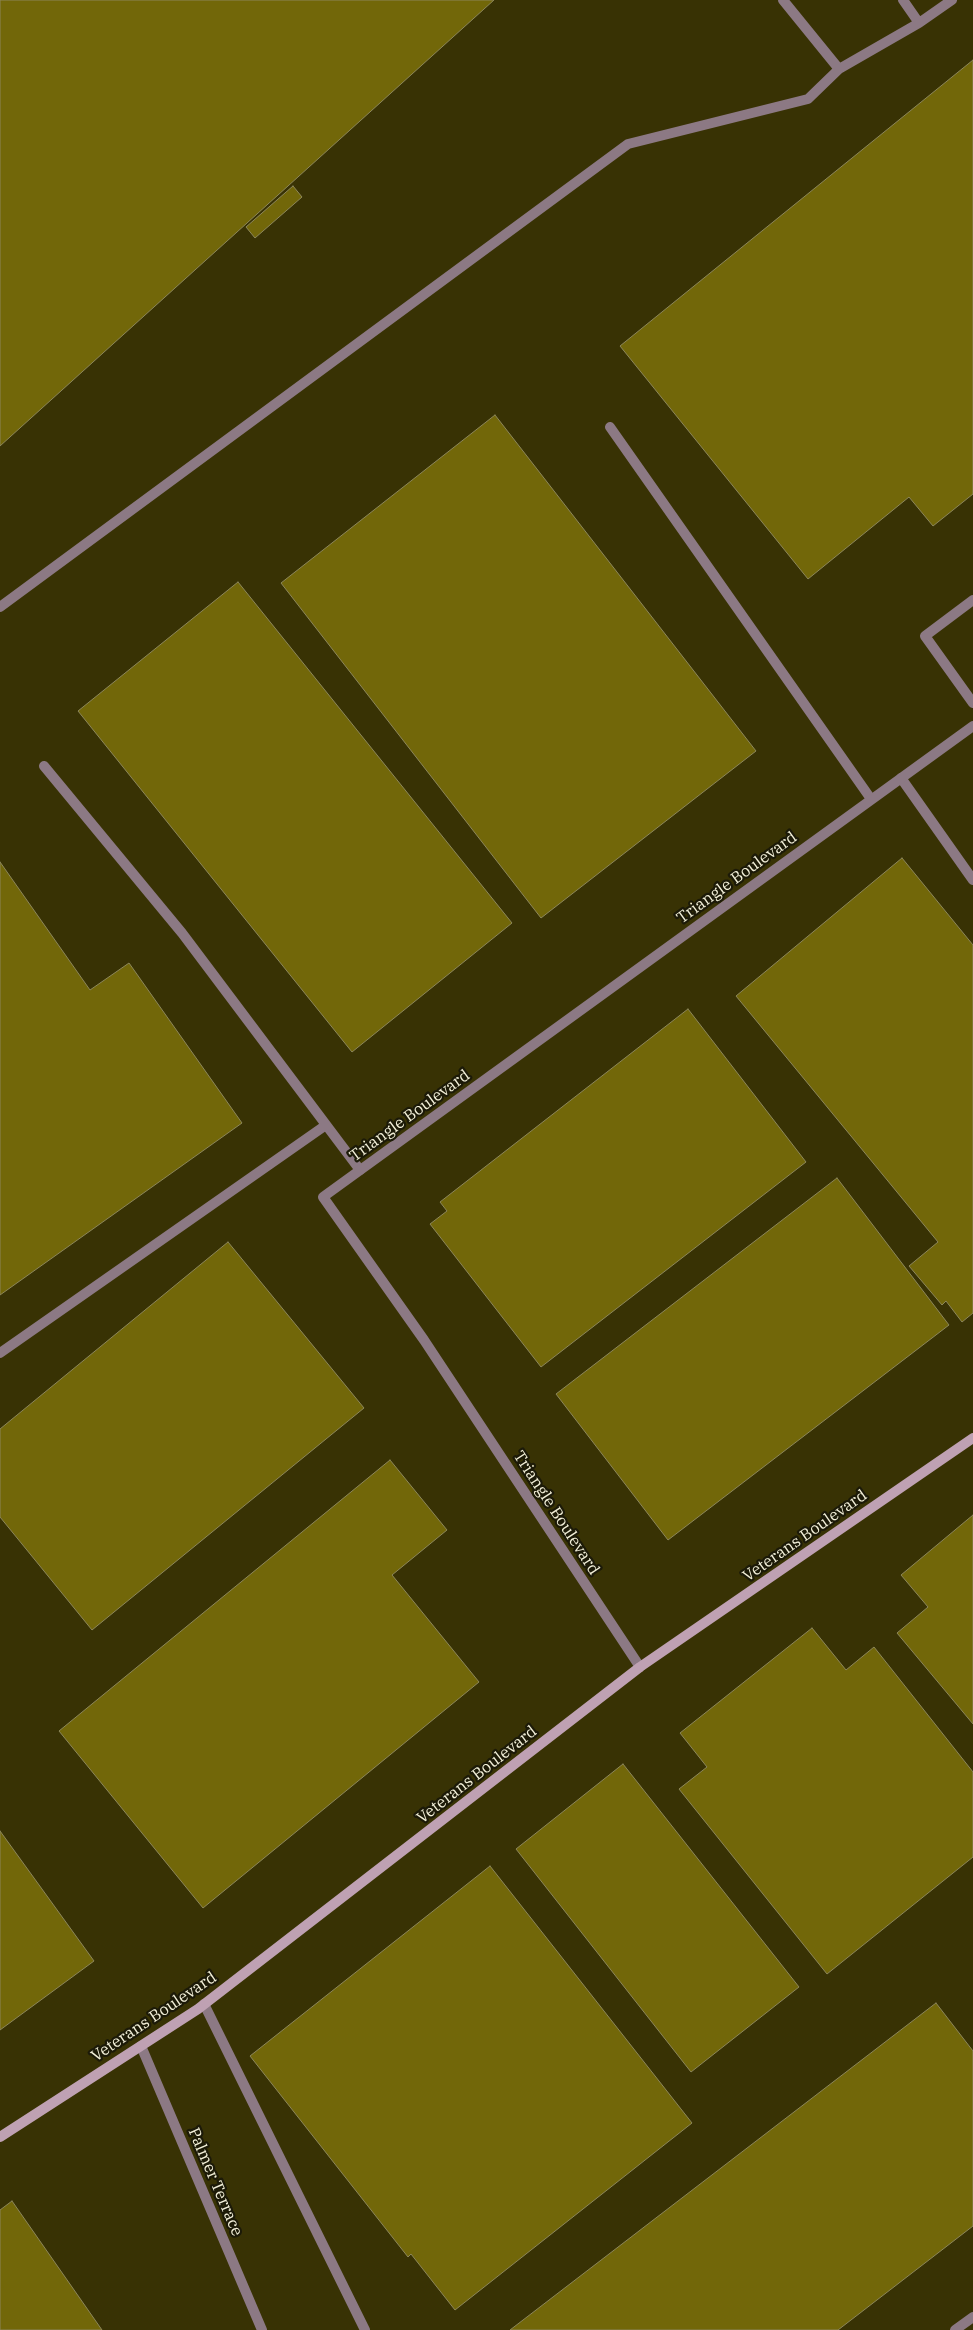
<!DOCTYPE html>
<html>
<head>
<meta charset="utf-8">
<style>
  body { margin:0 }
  canvas { display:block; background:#383204 }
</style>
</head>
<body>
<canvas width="973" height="2330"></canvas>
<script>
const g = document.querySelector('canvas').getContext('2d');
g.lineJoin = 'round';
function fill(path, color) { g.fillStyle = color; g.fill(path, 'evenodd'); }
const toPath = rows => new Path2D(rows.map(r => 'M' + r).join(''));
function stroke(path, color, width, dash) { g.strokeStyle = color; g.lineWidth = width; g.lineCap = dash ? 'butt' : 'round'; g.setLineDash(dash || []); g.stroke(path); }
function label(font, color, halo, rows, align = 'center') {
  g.font = font + ' "IBM Plex Serif",serif'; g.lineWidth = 4.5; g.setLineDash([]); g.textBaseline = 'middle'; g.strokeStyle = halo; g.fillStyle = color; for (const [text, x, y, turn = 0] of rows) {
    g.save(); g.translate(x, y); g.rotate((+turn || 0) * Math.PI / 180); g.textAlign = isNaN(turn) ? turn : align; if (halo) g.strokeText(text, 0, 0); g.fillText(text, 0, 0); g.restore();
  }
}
const building = toPath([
  [0,0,494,0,0,446,0,0],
  [973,60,973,494,933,526,909,497,808,579,620,346,973,60],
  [293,186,302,197,255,238,246,227,293,186],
  [495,415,756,751,541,918,281,583,495,415],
  [238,582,512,923,352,1052,78,711,238,582],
  [902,858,973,945,973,1313,962,1322,946,1301,942,1305,909,1266,938,1242,736,996,902,858],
  [0,862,90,990,129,963,242,1123,0,1295,0,862],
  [688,1009,806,1162,541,1367,430,1224,447,1211,440,1202,688,1009],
  [837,1178,949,1325,668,1540,556,1394,837,1178],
  [228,1242,364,1408,92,1630,0,1517,0,1429,228,1242],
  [390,1460,447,1530,392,1575,479,1682,203,1908,59,1731,390,1460],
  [973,1515,973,1724,897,1633,928,1607,901,1575,973,1515],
  [812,1628,846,1670,874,1647,973,1772,973,1857,827,1974,679,1789,707,1767,680,1733,812,1628],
  [623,1764,799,1987,691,2072,516,1849,623,1764],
  [0,1831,94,1961,0,2030,0,1831],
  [490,1866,692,2123,455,2310,411,2254,408,2257,250,2056,490,1866],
  [936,2003,973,2051,973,2226,838,2330,510,2330,936,2003],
  [12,2201,102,2330,0,2330,0,2210,12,2201]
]);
fill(building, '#726709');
stroke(building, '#8c865a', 1);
stroke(toPath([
  [903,0,919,23,952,0],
  [839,69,919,23],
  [610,427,871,799],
  [973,600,925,636,973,703],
  [0,607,628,144,808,99,839,69,783,0],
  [44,766,182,933,360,1170],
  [901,778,973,880],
  [0,1353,326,1125],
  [204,2004,365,2330],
  [955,2330,973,2317]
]), '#8c7984', 10);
stroke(toPath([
  [640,1667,424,1340,323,1197,973,726],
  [141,2046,262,2330]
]), '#8c7984', 10);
stroke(toPath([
  [0,2137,198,2009,640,1667,973,1438]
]), '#bfa1b3', 10);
label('16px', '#f3f0d9', '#1c1a08', [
  ["Triangle Boulevard",737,878,-36],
  ["Triangle Boulevard",410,1116,-36],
  ["Triangle Boulevard",556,1513,57],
  ["Veterans Boulevard",805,1536,-35],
  ["Veterans Boulevard",477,1775,-38],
  ["Veterans Boulevard",154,2017,-34],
  ["Palmer Terrace",215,2182,67]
]);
</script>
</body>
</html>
